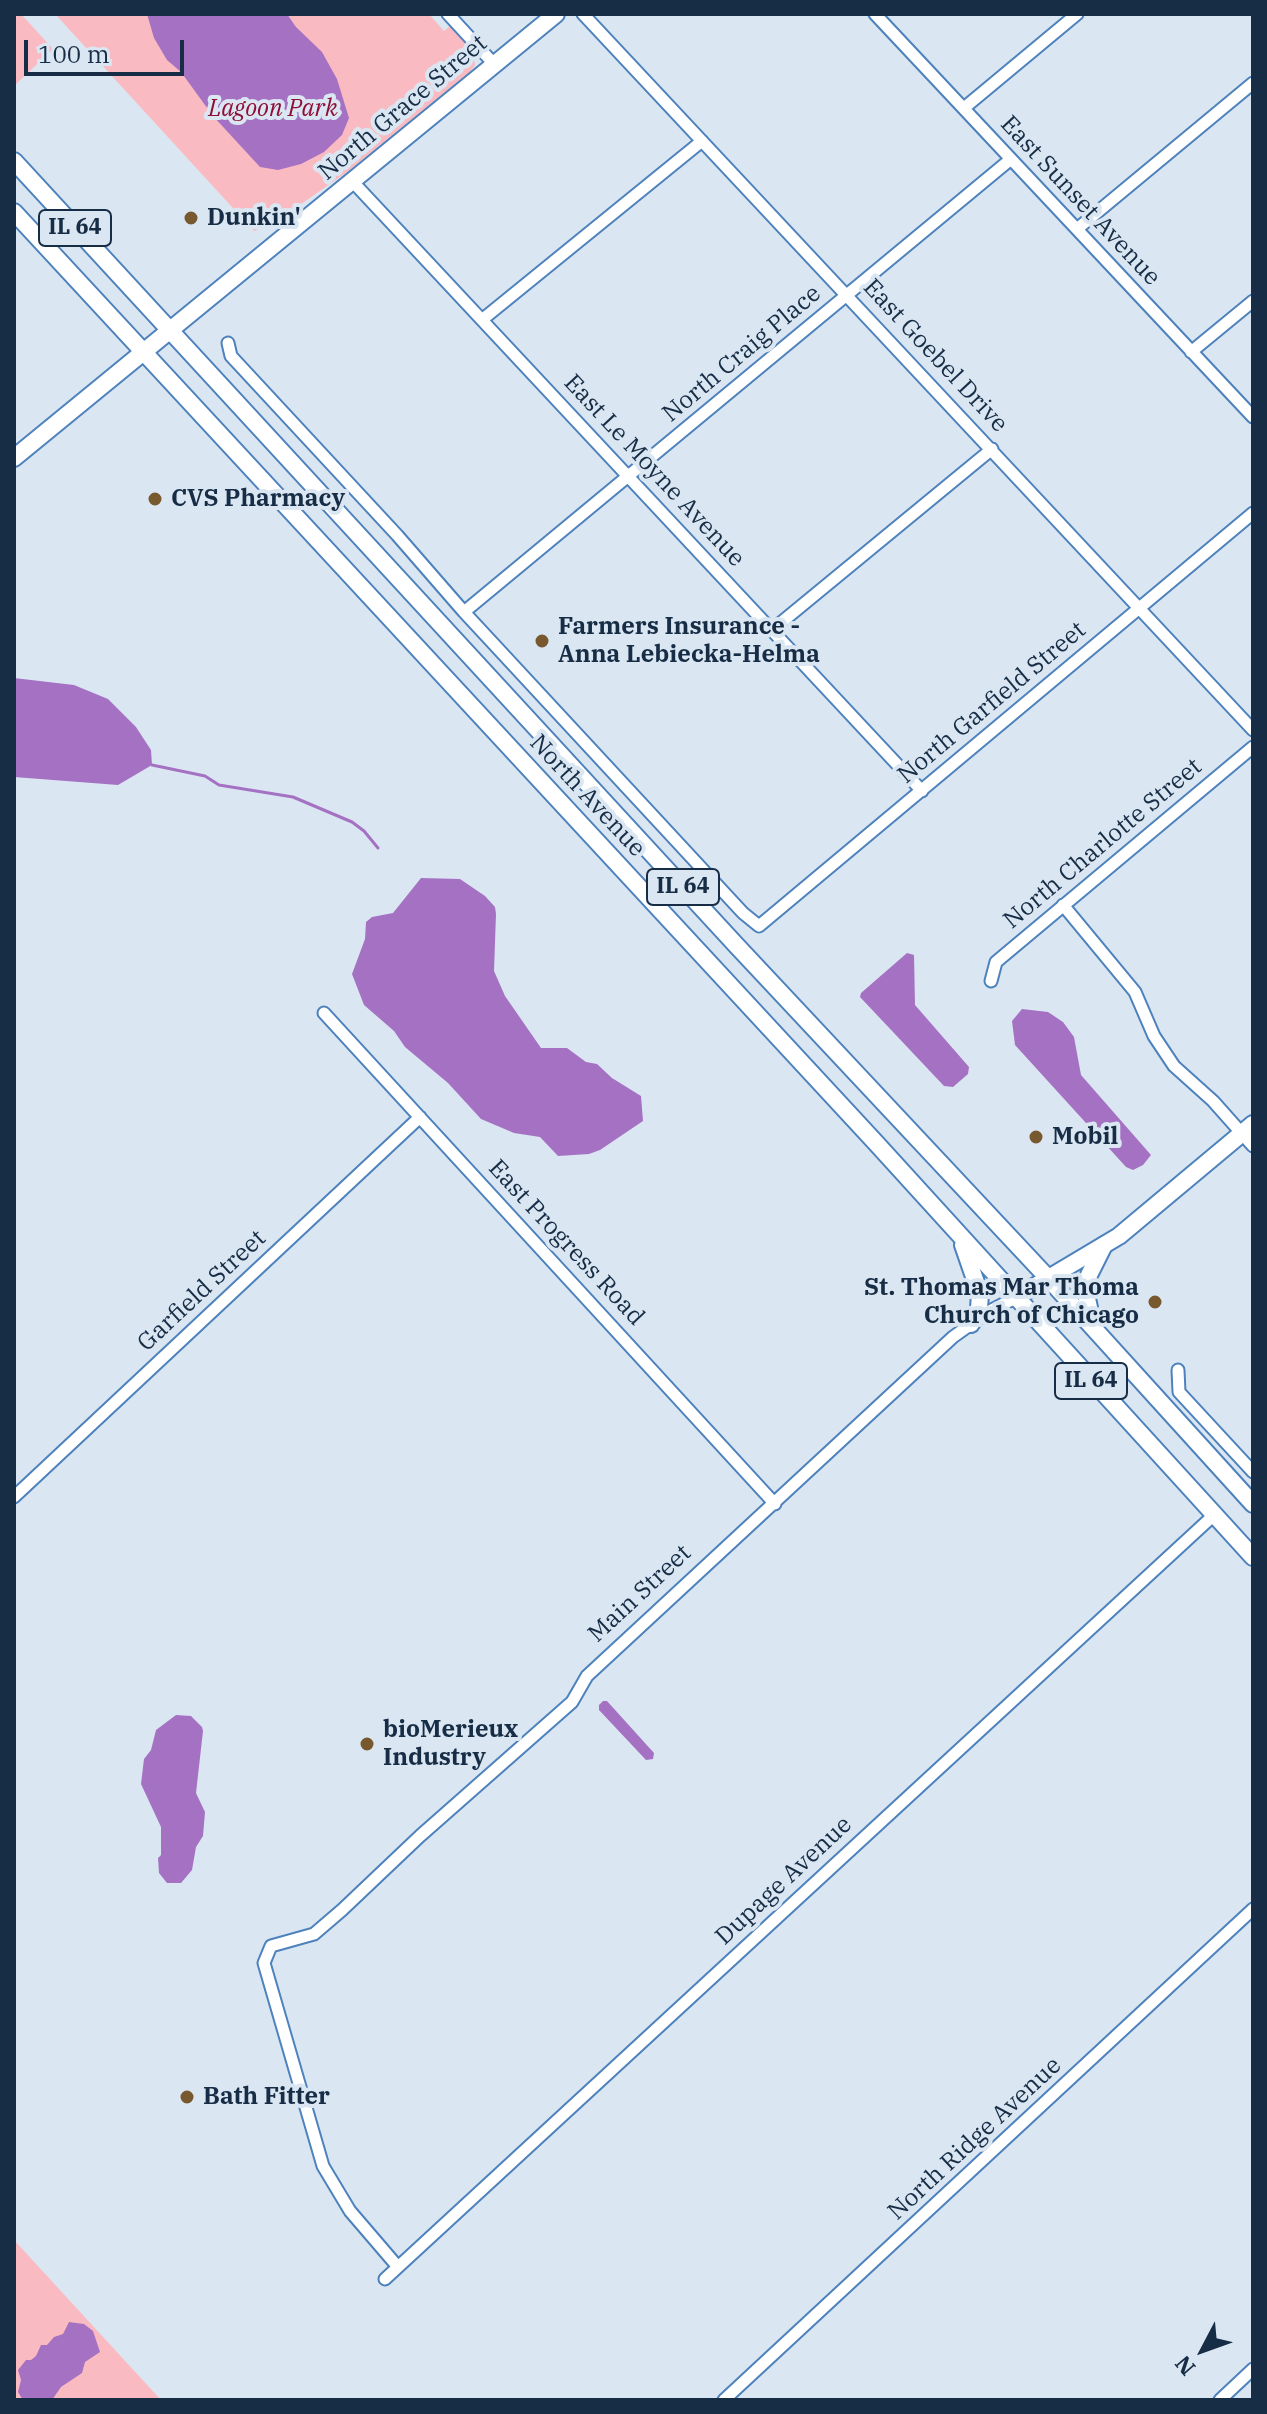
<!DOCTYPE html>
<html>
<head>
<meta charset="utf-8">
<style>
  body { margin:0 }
  #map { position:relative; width:1267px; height:2414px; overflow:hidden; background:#dbe6f3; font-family:"IBM Plex Serif",serif }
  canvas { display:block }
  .frame { position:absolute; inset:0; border:16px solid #162d45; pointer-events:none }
  .north { position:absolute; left:1163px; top:2310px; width:80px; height:80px; -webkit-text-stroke:6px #dbe6f3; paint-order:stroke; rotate:229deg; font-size:22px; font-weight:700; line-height:32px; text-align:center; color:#162d45 }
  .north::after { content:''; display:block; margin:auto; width:28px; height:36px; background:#162d45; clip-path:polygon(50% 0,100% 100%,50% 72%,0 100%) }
  .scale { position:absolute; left:24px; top:40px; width:160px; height:36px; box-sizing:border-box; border:4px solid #162d45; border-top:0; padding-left:10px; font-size:24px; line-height:28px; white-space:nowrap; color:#162d45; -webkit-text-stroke:6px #dbe6f3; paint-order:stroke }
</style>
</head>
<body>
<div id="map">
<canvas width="1267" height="2414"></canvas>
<div class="frame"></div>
<div class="north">N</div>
<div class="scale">100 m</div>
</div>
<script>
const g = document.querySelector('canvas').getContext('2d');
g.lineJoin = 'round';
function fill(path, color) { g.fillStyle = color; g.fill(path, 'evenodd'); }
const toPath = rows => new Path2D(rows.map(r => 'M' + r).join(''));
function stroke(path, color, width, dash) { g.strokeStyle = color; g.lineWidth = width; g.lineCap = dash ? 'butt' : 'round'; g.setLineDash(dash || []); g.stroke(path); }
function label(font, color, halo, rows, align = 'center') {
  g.font = font + ' "IBM Plex Serif",serif'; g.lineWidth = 8; g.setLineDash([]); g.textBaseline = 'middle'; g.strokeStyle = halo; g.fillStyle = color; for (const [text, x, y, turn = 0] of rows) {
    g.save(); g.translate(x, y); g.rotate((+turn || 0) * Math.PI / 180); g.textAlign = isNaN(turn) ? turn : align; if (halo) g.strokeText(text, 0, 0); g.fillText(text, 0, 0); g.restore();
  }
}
fill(toPath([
  [14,14,21,14,53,49,14,86],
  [55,14,429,14,444,31,451,25,473,52,475,65,470,72,347,172,277,221,254,231],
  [14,2240,161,2400,14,2400]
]), '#f9bbc1');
fill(toPath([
  [147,14,287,14,296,27,322,52,337,79,349,118,342,135,324,152,301,164,278,170,260,167,213,116,181,72,167,60,154,38],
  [14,678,74,685,108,699,136,727,151,750,152,765,118,785,14,777],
  [421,878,460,879,485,896,495,907,496,914,494,971,505,996,541,1048,567,1048,586,1062,597,1064,612,1078,641,1096,643,1121,600,1150,589,1154,558,1156,540,1137,514,1133,481,1119,448,1083,405,1047,394,1031,364,1005,352,974,365,939,366,922,372,917,393,913],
  [907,953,914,955,915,1005,969,1067,968,1074,953,1087,944,1086,860,997,861,993],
  [1022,1009,1048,1012,1063,1022,1074,1037,1081,1075,1151,1155,1143,1165,1133,1170,1126,1167,1015,1045,1012,1021],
  [603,1701,607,1701,654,1753,653,1759,646,1760,599,1710,599,1705],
  [176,1715,191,1716,202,1727,203,1731,196,1793,205,1812,203,1836,196,1847,192,1870,181,1883,167,1883,159,1873,158,1858,161,1855,161,1827,141,1784,144,1759,151,1750,156,1730],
  [69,2322,84,2324,93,2331,100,2352,85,2362,82,2373,61,2387,52,2400,23,2400,18,2392,21,2380,18,2370,26,2360,31,2360,36,2356,41,2345,47,2345,54,2337,63,2334]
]), '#a572c3');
stroke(toPath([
  [152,765,205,776,219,785,293,797,352,822,364,831,378,848]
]), '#a572c3', 3);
const street = toPath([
  [448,14,494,64],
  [583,14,1253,730],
  [875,14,1253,417],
  [964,108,1077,14],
  [353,182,922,791],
  [1077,229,1253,83],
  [483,319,702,141],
  [228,343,231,356,397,535,464,612,743,913,759,926,1253,513],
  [1191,352,1253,301],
  [464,612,1011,159],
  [772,630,992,449],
  [1063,905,1135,992,1154,1036,1174,1066,1213,1101,1253,1146],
  [991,981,996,962,1253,747],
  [324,1013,775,1504],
  [1178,1370,1179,1392,1253,1472],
  [14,1497,420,1117],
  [398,2267,350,2211,323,2166,264,1963,271,1946,314,1934,342,1910,420,1836,572,1702,587,1676,953,1337,988,1312,1015,1298],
  [385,2279,1214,1515],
  [724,2400,1253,1909],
  [1220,2400,1253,2369]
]);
const secondary = toPath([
  [14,458,556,14],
  [1015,1298,1119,1236,1253,1124]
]);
const primary = toPath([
  [14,161,736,945,1048,1278,1253,1504],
  [14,212,876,1143,1253,1557],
  [963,1245,980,1294,979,1308,971,1324],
  [1093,1326,1086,1294,1089,1275,1104,1245]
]);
stroke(street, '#4d82bc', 15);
stroke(secondary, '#4d82bc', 20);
stroke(primary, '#4d82bc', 20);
stroke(street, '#fff', 11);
stroke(secondary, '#fff', 16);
stroke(primary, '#fff', 16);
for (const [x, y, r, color] of [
  [191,218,8,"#78582e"],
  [155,499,8,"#78582e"],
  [542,641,8,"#78582e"],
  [1036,1137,8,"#78582e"],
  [1155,1302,8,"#78582e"],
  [367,1744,8,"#78582e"],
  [187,2097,8,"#78582e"]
]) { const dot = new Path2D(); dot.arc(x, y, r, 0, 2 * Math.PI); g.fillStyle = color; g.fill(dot); stroke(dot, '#dbe6f3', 3); }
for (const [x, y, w] of [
  [75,228,72],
  [683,887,72],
  [1091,1381,72]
]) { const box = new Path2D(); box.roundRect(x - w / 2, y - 18, w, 36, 6); g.fillStyle = '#dbe6f3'; g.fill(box); stroke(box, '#162d45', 2); }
label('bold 22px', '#162d45', null, [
  ["IL 64",75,228],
  ["IL 64",683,887],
  ["IL 64",1091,1381]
]);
label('24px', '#162d45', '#dbe6f3', [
  ["North Grace Street",403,108,-40],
  ["East Sunset Avenue",1080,201,47],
  ["North Craig Place",742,354,-40],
  ["East Goebel Drive",935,356,47],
  ["East Le Moyne Avenue",654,471,47],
  ["North Garfield Street",992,703,-40],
  ["North Avenue",587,796,47],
  ["North Charlotte Street",1103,844,-40],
  ["East Progress Road",566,1243,47],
  ["Garfield Street",202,1291,-43],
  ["Main Street",640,1594,-43],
  ["Dupage Avenue",784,1881,-43],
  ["North Ridge Avenue",975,2139,-43]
]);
label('italic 24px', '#8f0e35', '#dbe6f3', [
  ["Lagoon Park",273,109]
]);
label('bold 24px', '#162d45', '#dbe6f3', [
  ["Dunkin'",207,218],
  ["CVS Pharmacy",171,499],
  ["Farmers Insurance -",558,627],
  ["Anna Lebiecka-Helma",558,655],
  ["Mobil",1052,1137],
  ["St. Thomas Mar Thoma",1139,1288,"right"],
  ["Church of Chicago",1139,1316,"right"],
  ["bioMerieux",383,1730],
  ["Industry",383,1758],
  ["Bath Fitter",203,2097]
], 'left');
</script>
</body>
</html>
